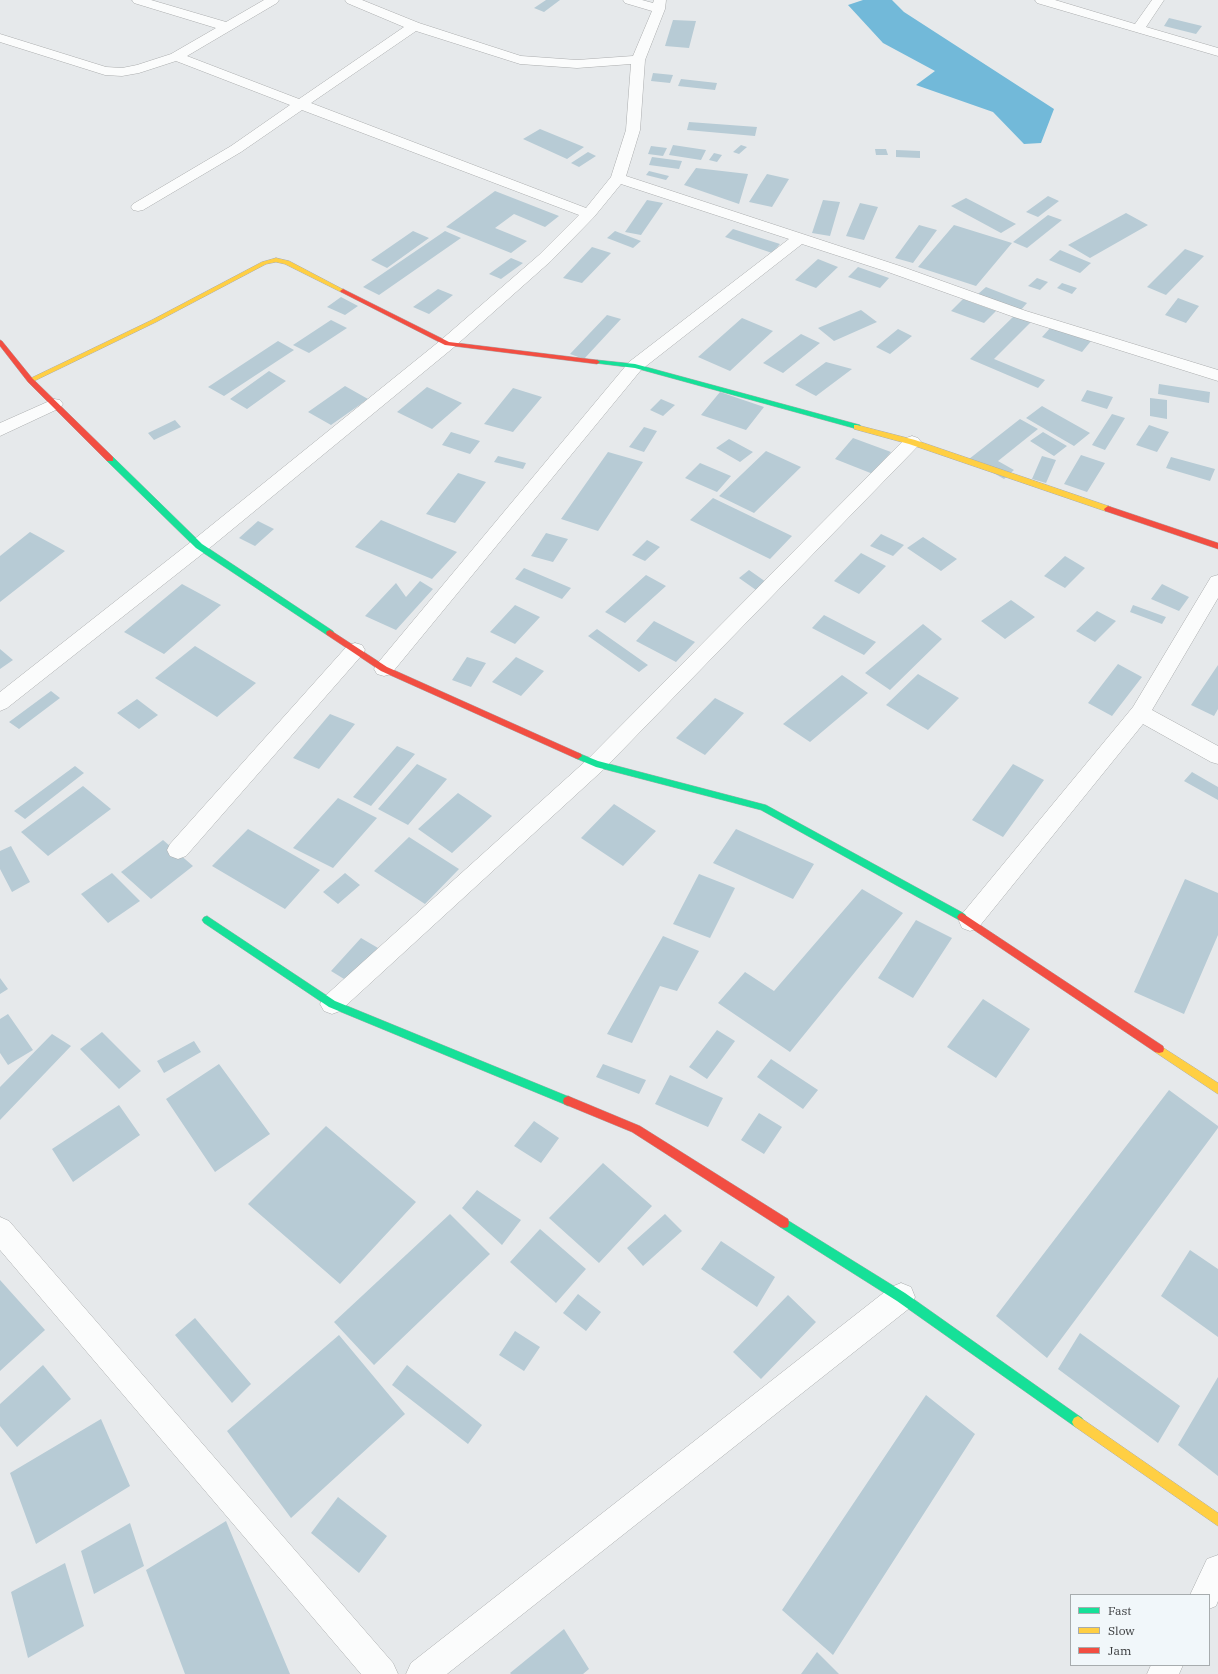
<!DOCTYPE html>
<html>
<head>
<meta charset="utf-8">
<style>
  body { margin:0 }
  #map { position:relative; width:1218px; height:1674px; overflow:hidden; background:#e6e9eb; font-family:"IBM Plex Serif",serif }
  canvas { display:block }
  .legend { position:absolute; left:1070px; top:1594px; width:140px; height:72px; box-sizing:border-box; background:#f1f7fa; border:1px solid #a7acae; margin:0; padding:5px 7px; list-style:none; font-size:12px; color:#393b3d }
  .legend li { display:flex; align-items:center; gap:8px; height:20px }
  .legend b { width:20px; border:1px solid #a7acae }
</style>
</head>
<body>
<div id="map">
<canvas width="1218" height="1674"></canvas>
<ul class="legend">
<li><b style="height:5px;background:#16e098"></b>Fast</li>
<li><b style="height:5px;background:#ffcf43"></b>Slow</li>
<li><b style="height:5px;background:#f24e42"></b>Jam</li>
</ul>
</div>
<script>
const g = document.querySelector('canvas').getContext('2d');
g.lineJoin = 'round';
function fill(path, color) { g.fillStyle = color; g.fill(path, 'evenodd'); }
const toPath = rows => new Path2D(rows.map(r => 'M' + r).join(''));
function stroke(path, color, width, dash) { g.strokeStyle = color; g.lineWidth = width; g.lineCap = dash ? 'butt' : 'round'; g.setLineDash(dash || []); g.stroke(path); }
fill(toPath([
  [863,0,892,0,904,12,1054,109,1041,143,1024,144,993,112,916,85,935,71,883,43,848,5]
]), '#72b9d9');
fill(toPath([
  [546,0,560,0,544,12,534,8],
  [1169,18,1202,26,1196,34,1164,26],
  [673,20,696,21,689,48,665,46],
  [653,73,673,75,670,83,651,81],
  [681,79,717,83,715,90,678,86],
  [689,122,757,127,755,136,687,130],
  [540,129,584,147,567,159,523,139],
  [673,145,706,150,701,160,669,155],
  [741,145,747,147,739,154,733,152],
  [651,146,667,148,663,156,648,154],
  [875,149,886,149,888,155,876,155],
  [896,150,920,151,920,158,896,157],
  [588,152,596,156,579,167,571,163],
  [714,153,722,155,717,162,709,160],
  [652,157,682,161,679,169,649,165],
  [696,168,748,174,739,204,684,185],
  [649,171,669,176,666,180,646,175],
  [767,174,789,179,772,207,749,202],
  [495,191,559,216,545,227,514,214,495,228,527,241,511,253,446,227],
  [1048,196,1059,201,1038,217,1026,212],
  [966,198,1016,224,1001,233,951,206],
  [647,200,663,203,641,235,625,232],
  [823,200,840,202,830,236,812,233],
  [860,203,878,207,864,240,846,236],
  [1126,213,1148,225,1090,258,1068,245],
  [1048,215,1062,220,1027,248,1013,242],
  [919,225,937,230,913,263,895,258],
  [954,225,1012,243,976,286,918,267],
  [733,229,780,244,772,253,725,237],
  [413,231,429,238,387,268,371,260],
  [445,231,461,238,379,295,363,287],
  [615,231,641,241,633,248,607,238],
  [592,247,611,253,582,283,563,278],
  [1185,249,1204,256,1166,295,1147,287],
  [1060,250,1091,263,1080,273,1049,260],
  [511,258,523,263,501,279,489,274],
  [818,259,838,267,816,288,795,280],
  [858,267,889,278,880,288,848,277],
  [1037,278,1048,282,1040,290,1028,286],
  [1062,283,1077,288,1072,294,1057,288],
  [986,287,1027,303,1020,311,978,294],
  [438,289,453,295,429,314,413,307],
  [341,297,358,306,345,315,327,307],
  [1178,298,1199,306,1186,323,1165,315],
  [963,299,996,311,984,323,951,311],
  [861,310,877,322,834,341,818,328],
  [607,315,621,319,584,359,570,354],
  [1015,315,1032,321,994,359,1045,380,1038,388,970,359],
  [742,318,773,331,730,371,698,357],
  [331,320,347,328,309,353,293,345],
  [1052,326,1091,341,1082,352,1042,337],
  [898,329,912,336,890,354,876,347],
  [801,334,820,343,783,373,763,363],
  [278,341,294,350,224,396,208,387],
  [826,362,852,369,816,396,795,385],
  [269,371,286,381,247,409,230,399],
  [1159,384,1210,392,1209,403,1158,394],
  [345,386,368,399,331,425,308,412],
  [427,387,462,403,432,429,397,412],
  [513,388,542,397,513,432,484,424],
  [1087,390,1113,397,1107,409,1081,401],
  [720,392,764,407,746,430,701,415],
  [1150,398,1167,400,1167,419,1150,416],
  [661,399,675,405,663,416,650,410],
  [1042,406,1090,433,1074,446,1026,418],
  [1112,414,1125,418,1105,450,1092,445],
  [1020,419,1038,429,998,461,1014,470,1004,479,969,459],
  [175,420,181,427,154,440,148,433],
  [1149,425,1169,432,1157,452,1136,445],
  [644,427,657,431,644,452,629,447],
  [451,432,480,441,470,454,442,445],
  [1043,432,1067,446,1054,456,1030,441],
  [853,438,891,452,873,474,835,459],
  [729,439,753,452,740,462,716,448],
  [766,451,801,467,754,513,719,496],
  [608,452,643,462,598,531,561,519],
  [1081,455,1105,463,1087,492,1064,484],
  [498,456,526,463,523,469,494,462],
  [1042,456,1056,460,1046,483,1032,479],
  [1171,457,1215,469,1210,481,1166,468],
  [700,463,731,476,717,492,685,478],
  [458,473,486,482,455,523,426,514],
  [713,498,792,536,770,559,690,520],
  [381,520,457,552,432,579,355,547],
  [258,521,274,529,255,546,239,538],
  [30,532,65,551,0,602,0,556],
  [546,533,568,539,553,562,531,556],
  [881,534,904,545,893,556,870,546],
  [923,537,957,559,941,571,907,548],
  [647,540,660,547,645,561,632,555],
  [861,553,886,566,859,594,834,581],
  [1065,556,1085,568,1065,588,1044,576],
  [524,568,571,588,562,599,515,579],
  [749,570,766,582,756,590,739,578],
  [646,575,666,586,625,623,605,612],
  [420,581,433,589,396,630,365,616,396,583,406,597],
  [182,584,221,605,164,654,124,632],
  [1162,584,1189,597,1179,611,1151,599],
  [1011,600,1035,617,1005,639,981,621],
  [515,605,540,617,515,644,490,632],
  [1133,605,1166,617,1162,624,1130,612],
  [1097,611,1116,621,1095,642,1076,631],
  [824,615,876,642,864,655,812,628],
  [654,621,695,642,676,662,636,641],
  [923,624,942,639,890,690,865,673],
  [597,629,648,665,639,672,588,636],
  [195,646,256,683,217,717,155,678],
  [0,649,13,660,0,669],
  [467,657,486,663,471,687,452,680],
  [516,657,544,671,521,696,492,682],
  [1118,664,1142,677,1112,716,1088,703],
  [1218,665,1218,709,1214,716,1191,705],
  [918,674,959,698,928,730,886,705],
  [842,675,868,693,810,742,783,724],
  [51,691,60,698,19,729,9,722],
  [715,698,744,713,705,755,676,738],
  [137,699,158,715,139,729,117,713],
  [330,714,355,724,319,769,293,758],
  [397,746,415,754,371,806,353,797],
  [417,764,447,779,408,825,378,809],
  [1013,764,1044,780,1003,837,972,820],
  [75,766,84,773,25,819,14,811],
  [1192,772,1218,787,1218,800,1184,781],
  [83,786,111,809,48,856,21,832],
  [458,793,492,816,452,853,418,829],
  [338,798,377,818,333,868,293,848],
  [614,804,656,831,623,866,581,838],
  [248,829,320,870,285,909,212,866],
  [736,829,814,864,793,899,713,863],
  [409,837,459,869,425,904,374,871],
  [163,840,193,866,151,899,121,872],
  [11,846,30,882,12,892,0,869,0,851],
  [112,873,140,901,108,923,81,894],
  [345,873,360,885,338,904,323,892],
  [699,874,735,888,710,938,673,924],
  [1185,879,1218,893,1218,935,1184,1014,1134,992],
  [862,889,903,913,790,1052,718,1003,745,972,774,991],
  [916,920,952,938,913,998,878,978],
  [663,936,699,951,677,991,660,986,632,1043,607,1034],
  [361,938,378,948,349,982,331,971],
  [0,978,8,989,0,994],
  [983,999,1030,1029,996,1078,947,1047],
  [8,1014,33,1050,8,1065,0,1053,0,1019],
  [717,1030,735,1041,707,1079,689,1067],
  [102,1032,141,1071,119,1089,80,1049],
  [52,1034,71,1046,0,1120,0,1087],
  [194,1041,201,1052,164,1073,157,1061],
  [771,1059,818,1090,803,1109,757,1077],
  [219,1064,270,1134,215,1172,166,1099],
  [603,1064,646,1080,639,1094,596,1077],
  [670,1075,723,1098,708,1127,655,1104],
  [1169,1090,1218,1126,1218,1128,1047,1358,996,1316],
  [119,1105,140,1135,73,1182,52,1149],
  [759,1113,782,1127,764,1154,741,1140],
  [534,1121,559,1138,541,1163,514,1146],
  [326,1126,416,1202,340,1284,248,1204],
  [603,1163,652,1206,599,1263,549,1218],
  [477,1190,521,1220,502,1245,462,1208],
  [450,1214,490,1254,374,1365,334,1322],
  [665,1214,682,1231,643,1266,627,1248],
  [540,1229,586,1269,556,1303,510,1262],
  [721,1241,775,1277,757,1307,701,1269],
  [1190,1250,1218,1269,1218,1337,1161,1296],
  [0,1280,45,1330,0,1371],
  [578,1294,601,1312,586,1331,563,1313],
  [788,1295,816,1322,761,1379,733,1352],
  [195,1318,251,1384,232,1403,175,1335],
  [515,1331,540,1347,524,1371,499,1355],
  [1080,1333,1180,1406,1158,1443,1058,1369],
  [339,1335,405,1414,291,1518,227,1431],
  [43,1365,71,1399,17,1447,0,1426,0,1404],
  [407,1365,482,1425,468,1444,392,1385],
  [1218,1377,1218,1476,1178,1445],
  [926,1395,975,1434,833,1655,782,1610],
  [101,1419,130,1486,36,1544,10,1473],
  [338,1497,387,1536,359,1573,311,1533],
  [226,1521,290,1674,185,1674,146,1570],
  [130,1523,144,1566,94,1594,81,1551],
  [65,1563,84,1626,28,1658,11,1592],
  [564,1629,589,1669,583,1674,511,1674,510,1673],
  [817,1652,839,1674,801,1674]
]), '#b7cbd5');
const street = toPath([
  [132,0,151,0,226,22,264,0,279,0,277,3,187,56,299,99,404,27,347,3,345,0,362,0,419,23,521,56,577,60,633,56,652,11,625,3,623,0,642,0,653,3,654,0,666,0,665,9,645,60,640,130,626,176,900,266,1026,311,1218,370,1218,381,1014,317,888,272,802,244,641,370,391,674,384,676,377,674,374,669,377,664,629,362,789,239,621,184,594,217,551,261,453,348,206,551,7,708,0,711,0,692,192,541,441,340,539,255,579,215,302,110,241,152,143,210,138,211,133,210,131,207,133,204,231,146,290,105,176,61,139,73,122,76,105,75,0,42,0,34,106,67,122,68,137,65,171,54,216,28,134,3,132,0],
  [416,31,520,64,577,68,631,64,626,130,611,177,586,208,311,103,416,31],
  [1035,0,1055,0,1135,24,1152,0,1164,0,1146,27,1218,48,1218,56,1037,3,1035,0],
  [54,399,60,400,63,404,60,408,0,436,0,423,54,399],
  [912,436,918,438,921,442,918,446,603,770,340,1011,332,1014,324,1011,320,1004,324,997,589,758,906,438,912,436],
  [1218,575,1218,598,1152,710,1218,746,1218,764,1211,762,1143,724,978,928,970,931,962,928,959,921,962,914,1133,707,1211,577,1218,575],
  [355,643,362,645,365,650,362,655,186,856,178,859,170,856,167,850,170,844,348,645,355,643],
  [0,1217,9,1221,393,1663,398,1674,361,1674,0,1250,0,1217],
  [901,1283,911,1287,915,1297,911,1307,447,1674,406,1674,411,1663,891,1287,901,1283],
  [1218,1555,1218,1601,1216,1606,1209,1609,1209,1595,1190,1595,1207,1559,1218,1555],
  [1151,1665,1183,1665,1179,1674,1147,1674,1151,1665]
]);
const fast = toPath([
  [597,360,635,364,860,425,861,427,857,429,635,368,595,363,594,362,597,360],
  [107,457,113,457,202,544,333,631,334,633,333,635,327,635,196,548,107,461,107,457],
  [578,753,598,761,766,805,965,914,967,917,965,920,962,921,959,920,761,810,596,767,575,758,574,756,578,753],
  [207,916,335,1001,572,1098,573,1101,572,1104,568,1106,564,1104,329,1007,204,923,202,920,204,917,207,916],
  [784,1218,905,1293,1082,1418,1084,1422,1082,1426,1078,1428,1074,1426,897,1301,780,1227,779,1223,780,1219,784,1218]
]);
const slow = toPath([
  [276,258,289,261,346,291,341,292,285,264,276,262,266,264,156,322,32,382,28,382,27,380,152,320,262,262,276,258],
  [854,425,857,425,915,440,1111,507,1112,509,1111,511,1105,511,909,444,854,429,854,425],
  [1159,1045,1218,1083,1218,1094,1155,1052,1154,1049,1155,1046,1159,1045],
  [1078,1416,1218,1513,1218,1526,1074,1426,1072,1422,1074,1418,1078,1416]
]);
const jam = toPath([
  [343,289,449,342,597,360,600,362,597,364,445,345,341,292,340,291,343,289],
  [0,340,2,341,32,378,113,457,113,461,107,461,28,382,0,346,0,340],
  [1108,506,1218,543,1218,549,1105,511,1104,509,1108,506],
  [330,630,387,667,581,754,582,756,578,759,575,758,381,671,327,635,326,633,327,631,330,630],
  [962,913,1163,1046,1164,1049,1163,1052,1159,1053,1155,1052,959,920,957,917,959,914,962,913],
  [568,1096,640,1126,788,1219,789,1223,788,1227,784,1228,780,1227,632,1132,564,1104,563,1101,564,1098,568,1096]
]);
stroke(street, '#abadae', 1);
stroke(fast, '#abadae', 1);
stroke(slow, '#abadae', 1);
stroke(jam, '#abadae', 1);
fill(street, '#fbfcfc');
fill(fast, '#16e098');
fill(slow, '#ffcf43');
fill(jam, '#f24e42');
</script>
</body>
</html>
